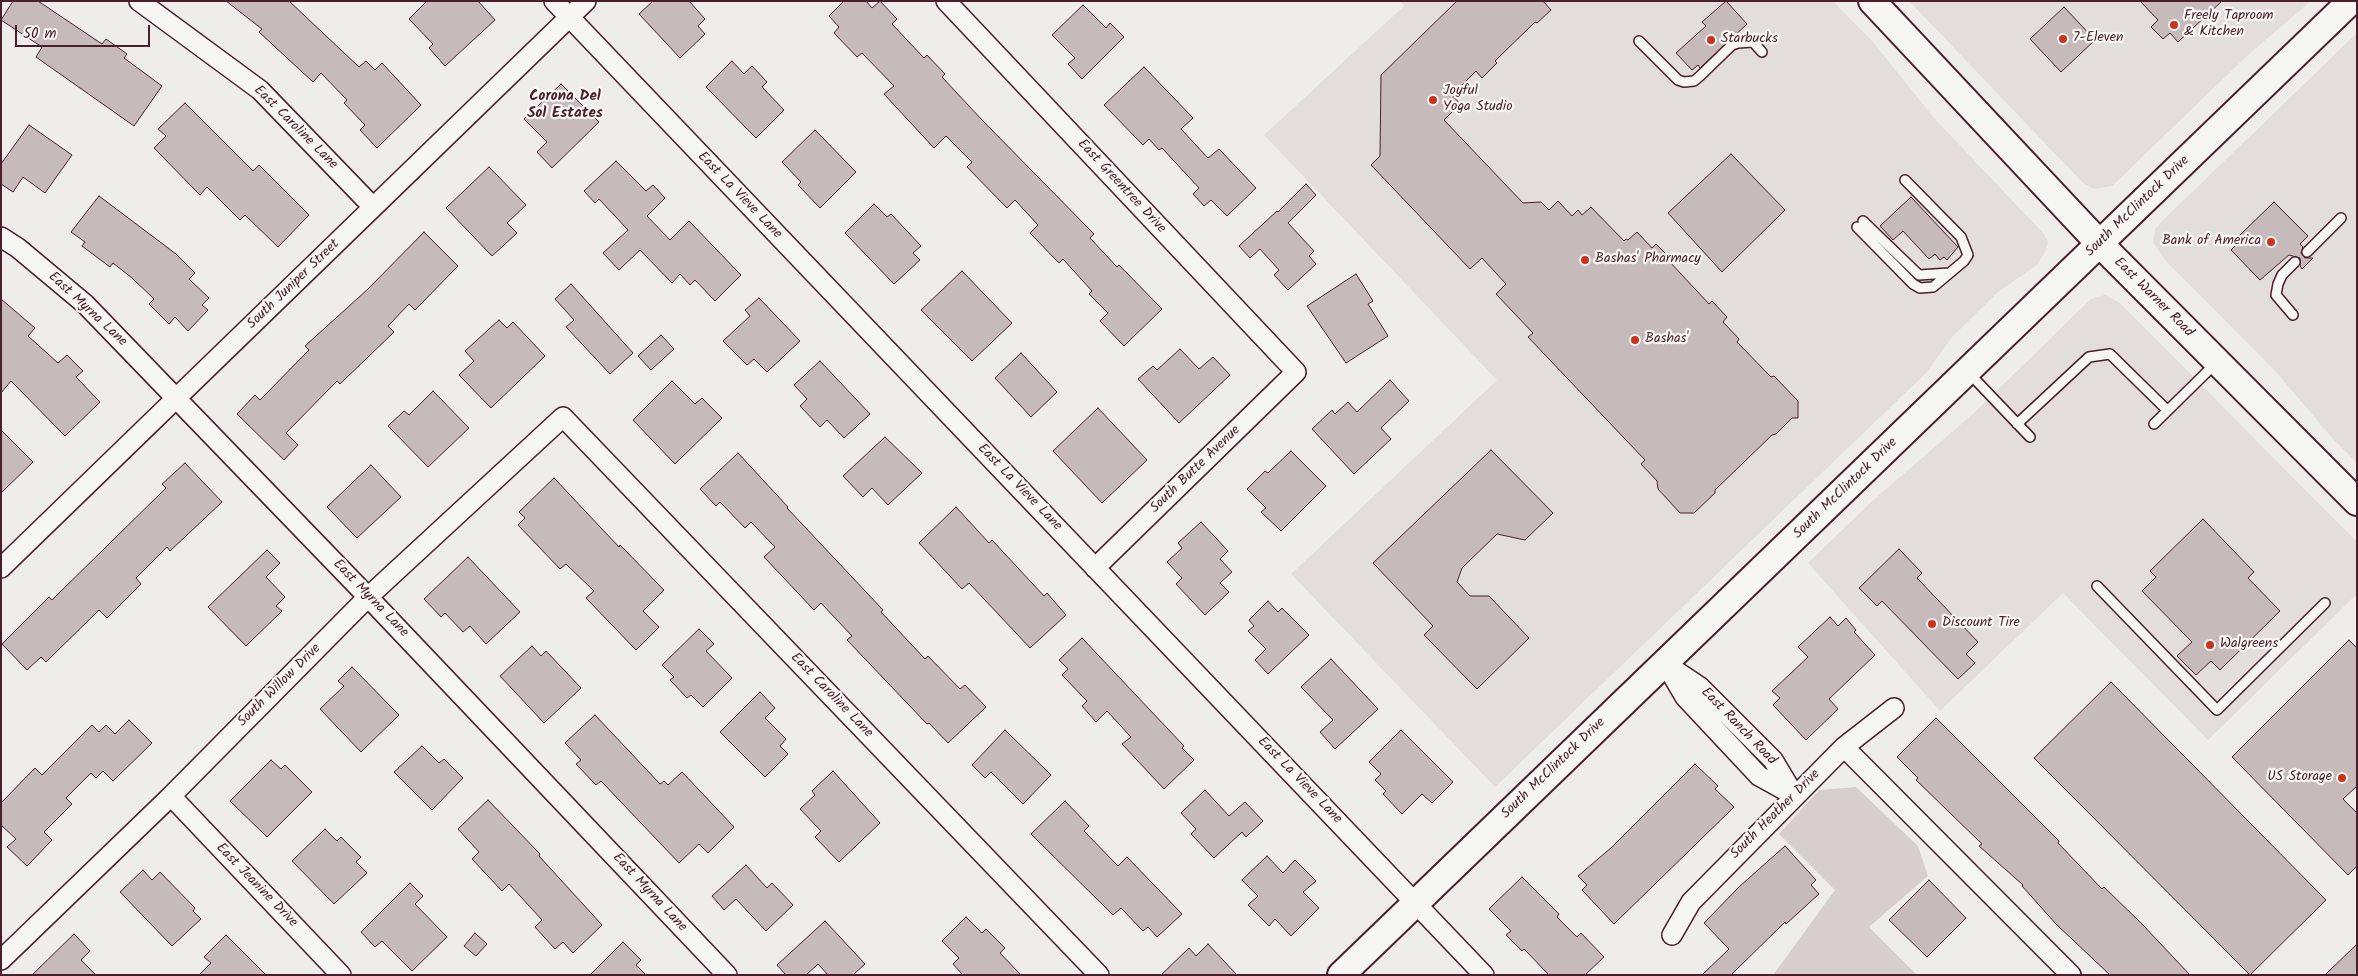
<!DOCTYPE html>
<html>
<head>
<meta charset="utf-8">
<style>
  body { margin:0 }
  #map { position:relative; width:2358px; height:976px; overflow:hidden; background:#efedea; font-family:Kalam,sans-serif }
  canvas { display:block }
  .frame { position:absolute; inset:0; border:2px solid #4a1f2b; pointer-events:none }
  .scale { position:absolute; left:15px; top:25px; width:135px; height:22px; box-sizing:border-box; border:2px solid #4a1f2b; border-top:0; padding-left:6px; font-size:15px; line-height:18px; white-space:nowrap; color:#4a1f2b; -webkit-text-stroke:4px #f6f6f2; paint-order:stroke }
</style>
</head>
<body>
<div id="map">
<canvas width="2358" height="976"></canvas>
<div class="frame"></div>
<div class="scale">50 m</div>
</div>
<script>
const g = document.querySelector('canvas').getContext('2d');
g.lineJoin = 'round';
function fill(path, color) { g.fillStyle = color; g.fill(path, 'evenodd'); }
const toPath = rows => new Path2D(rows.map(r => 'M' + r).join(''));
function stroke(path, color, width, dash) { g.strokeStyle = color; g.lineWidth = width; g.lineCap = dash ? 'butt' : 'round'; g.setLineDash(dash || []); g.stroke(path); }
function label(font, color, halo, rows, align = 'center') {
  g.font = font + ' Kalam,sans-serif'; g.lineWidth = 4.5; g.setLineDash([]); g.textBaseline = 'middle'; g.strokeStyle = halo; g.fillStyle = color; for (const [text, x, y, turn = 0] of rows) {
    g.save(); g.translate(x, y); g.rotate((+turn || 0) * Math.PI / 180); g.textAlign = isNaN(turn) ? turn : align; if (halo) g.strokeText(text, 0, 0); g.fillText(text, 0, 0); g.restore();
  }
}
fill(toPath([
  [1400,1,1833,1,1873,42,1934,118,2044,234,2048,242,2045,252,2037,265,1998,292,1952,337,1926,373,1495,787,1291,574,1497,380,1264,135,1404,6],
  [1909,1,2311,1,2248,55,2112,186,2094,189,2084,184],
  [2357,33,2357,463,2333,439,2277,373,2165,260,2153,242,2155,229,2161,222],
  [2105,295,2120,303,2357,542,2357,594,2208,740,2063,593,1940,711,1808,563,1870,503,1975,412,2091,299]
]), '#e3dedc');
fill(toPath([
  [1856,787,1918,846,1928,876,1869,927,1917,975,1773,975,1835,890,1779,834,1819,790]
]), '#d7cfce');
const building = toPath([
  [13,1,38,1,102,44,106,39,127,54,124,58,162,86,134,126,36,57,42,47,1,20,13,1],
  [226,1,289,1,359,67,366,61,375,70,382,63,421,105,377,148,360,130,365,125,344,103,347,100,321,73,313,82,259,32,262,29,226,1],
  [427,1,478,1,495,20,445,66,429,48,433,44,409,19,427,1],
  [653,1,689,1,705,19,698,26,705,34,680,58,639,14,653,1],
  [844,1,866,1,872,8,880,1,897,19,892,24,924,58,927,55,945,74,942,77,983,121,1094,234,1090,238,1117,267,1119,265,1162,309,1124,346,1100,321,1108,313,1089,294,1092,291,1063,259,1059,263,1030,233,1038,225,1015,200,1007,208,967,167,972,162,946,136,934,148,884,94,894,86,862,53,857,57,834,33,839,27,829,16,844,1],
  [1457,1,1543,1,1551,10,1537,23,1535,22,1495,61,1497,63,1482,78,1476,71,1452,95,1460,104,1444,120,1523,203,1541,202,1549,210,1558,201,1572,216,1578,210,1582,215,1591,207,1624,241,1626,239,1628,240,1637,232,1652,248,1656,244,1670,258,1668,260,1709,304,1712,301,1727,317,1723,322,1739,339,1737,342,1771,377,1774,376,1798,401,1798,418,1792,418,1776,434,1772,435,1715,490,1715,493,1694,513,1680,513,1658,489,1657,481,1641,464,1645,460,1528,337,1533,333,1496,294,1506,284,1482,258,1470,269,1371,165,1380,156,1381,75,1457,1],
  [1726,1,1747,24,1700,68,1698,65,1692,70,1676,53,1706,26,1702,22,1726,1],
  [2140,1,2222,1,2178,42,2170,33,2163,39,2151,27,2158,20,2140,1],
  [1083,5,1106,28,1110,23,1124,37,1082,79,1068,64,1075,58,1052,35,1083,5],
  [2064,7,2095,40,2061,72,2030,39,2064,7],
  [732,61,744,74,752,66,767,82,762,87,784,110,756,138,706,87,732,61],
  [1144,67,1193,118,1181,129,1208,158,1219,149,1256,188,1227,216,1211,200,1204,206,1193,194,1199,188,1162,148,1159,150,1149,139,1143,145,1104,105,1144,67],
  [561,84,599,122,552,168,537,152,547,142,524,119,561,84],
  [185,103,253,171,259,165,309,215,278,247,245,215,240,220,207,187,200,195,154,148,166,136,158,129,185,103],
  [29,125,72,155,45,193,23,177,13,192,1,184,1,164,29,125],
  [815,130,856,172,820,208,798,185,801,182,782,162,815,130],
  [1731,154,1785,210,1722,272,1668,213,1731,154],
  [616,161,646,191,653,185,665,198,647,216,670,240,689,221,741,275,715,301,695,280,690,285,680,274,672,283,640,250,619,270,603,253,628,230,599,199,595,203,584,191,616,161],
  [489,167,526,205,507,223,517,233,492,256,446,208,489,167],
  [1306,184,1316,195,1288,223,1314,251,1309,256,1316,264,1288,290,1274,275,1279,270,1260,249,1250,258,1239,246,1277,211,1278,212,1306,184],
  [99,196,176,254,195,273,189,279,209,298,202,305,208,310,188,331,175,317,169,324,149,304,154,299,132,278,113,263,110,267,82,246,85,242,71,232,99,196],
  [1911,197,1958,247,1947,260,1944,257,1940,260,1935,254,1929,259,1903,231,1893,240,1880,226,1911,197],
  [2274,202,2308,236,2300,244,2303,247,2301,253,2305,258,2313,258,2302,269,2300,266,2300,258,2289,255,2260,280,2231,250,2242,239,2239,236,2274,202],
  [874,204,887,217,891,214,921,246,913,253,920,260,894,284,845,233,874,204],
  [424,232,458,266,415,310,409,304,388,326,394,332,340,384,337,381,286,433,298,445,284,460,237,414,255,395,260,400,309,350,305,346,368,289,424,232],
  [962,271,1012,323,972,361,921,310,962,271],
  [1356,274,1373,301,1368,304,1388,336,1346,363,1307,306,1356,274],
  [571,284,633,353,610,374,566,327,574,320,555,299,571,284],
  [759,298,800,341,767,372,754,359,747,365,723,341,750,316,745,310,759,298],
  [1,299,35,328,28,336,58,363,67,355,83,371,76,377,100,402,65,436,11,381,1,393,1,299],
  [499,320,507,328,513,322,545,356,491,408,459,375,474,361,465,351,499,320],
  [661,335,674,349,651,370,638,356,661,335],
  [1180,349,1199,369,1213,357,1230,375,1179,423,1138,379,1153,366,1157,370,1180,349],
  [1021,353,1057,392,1031,417,995,378,1021,353],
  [820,361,870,414,844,438,827,420,820,427,800,406,807,399,794,385,820,361],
  [1390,380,1409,401,1381,428,1391,439,1354,474,1312,429,1332,410,1335,414,1348,402,1357,412,1390,380],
  [672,381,695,404,702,398,722,418,675,464,633,420,672,381],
  [433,391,469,428,428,467,388,426,404,411,409,415,433,391],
  [1098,408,1147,460,1102,503,1053,451,1098,408],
  [1,430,33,462,1,493,1,430],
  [885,437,922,473,888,505,872,488,863,497,843,476,885,437],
  [1491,450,1553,513,1525,540,1497,534,1462,568,1457,582,1470,596,1489,596,1529,638,1477,689,1424,635,1433,626,1373,563,1491,450],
  [1291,451,1326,486,1281,531,1261,512,1266,508,1247,489,1265,471,1268,473,1291,451],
  [738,453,788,507,787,508,883,610,881,612,925,659,928,656,960,689,965,685,986,707,948,743,929,723,927,724,847,640,852,636,821,603,814,610,764,557,775,547,751,522,745,528,720,502,716,506,700,489,738,453],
  [185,463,222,502,170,551,167,547,136,578,141,584,107,618,99,610,46,662,41,657,27,670,2,644,49,597,52,600,166,488,162,484,185,463],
  [371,465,401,497,357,538,327,507,371,465],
  [554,478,619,547,620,545,664,590,643,611,659,627,636,650,586,598,594,591,566,564,560,569,518,525,525,518,519,512,554,478],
  [956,507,989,543,992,540,1044,596,1047,593,1066,615,1030,648,969,583,962,589,919,543,956,507],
  [2203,519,2254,572,2248,578,2280,611,2220,670,2211,661,2196,675,2177,656,2192,642,2142,591,2156,577,2150,571,2203,519],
  [1201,522,1228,551,1220,559,1232,572,1220,583,1229,592,1205,615,1176,584,1182,578,1167,562,1182,548,1178,543,1201,522],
  [1899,549,1922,573,1917,578,1978,642,1966,654,1975,663,1958,679,1882,601,1877,606,1859,588,1899,549],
  [267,550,280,563,266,577,285,597,276,606,282,611,246,646,208,607,267,550],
  [468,557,520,612,486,644,470,626,463,632,445,613,441,617,424,599,468,557],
  [1268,601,1278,612,1282,608,1309,635,1268,674,1255,660,1266,649,1248,631,1254,626,1249,620,1268,601],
  [1830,617,1838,626,1846,618,1856,630,1854,632,1875,655,1829,699,1838,709,1806,740,1773,705,1780,698,1772,691,1808,657,1798,647,1830,617],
  [699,629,714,644,706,651,732,678,703,707,691,695,687,698,670,680,674,677,662,665,699,629],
  [1082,638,1184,746,1182,748,1194,760,1164,789,1122,744,1131,737,1107,711,1096,722,1082,706,1087,701,1062,675,1068,669,1059,660,1082,638],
  [2349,640,2357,648,2357,786,2343,799,2357,813,2357,866,2348,875,2232,757,2349,640],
  [532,646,541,656,546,651,581,688,544,723,500,676,532,646],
  [1331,659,1378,709,1335,749,1320,732,1333,720,1301,687,1331,659],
  [352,667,399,715,361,752,320,709,344,686,338,681,352,667],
  [2111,682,2326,900,2250,975,2034,758,2111,682],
  [760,692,775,708,765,718,786,739,780,746,788,754,765,777,720,732,760,692],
  [595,715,660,784,664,781,668,785,682,772,734,827,708,853,699,844,679,863,601,781,596,785,576,764,581,760,565,743,595,715],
  [1936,718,2059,841,2058,843,2102,889,2104,887,2142,924,2190,975,2110,975,2056,924,2022,886,2023,885,1979,846,1982,844,1916,780,1918,778,1897,757,1936,718],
  [129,720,152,743,113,781,103,771,96,778,91,773,66,798,72,804,44,832,52,840,27,866,7,847,16,839,1,825,1,803,35,768,42,775,92,725,99,732,106,725,115,734,129,720],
  [1005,730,1051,775,1023,804,991,772,985,778,972,765,1005,730],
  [1401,730,1453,782,1432,803,1422,794,1402,814,1383,794,1386,791,1375,780,1381,774,1369,762,1401,730],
  [422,746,439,763,444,759,463,778,432,810,394,772,422,746],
  [271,760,281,769,285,765,312,792,267,837,230,801,271,760],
  [1695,764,1718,786,1715,789,1734,807,1614,924,1582,890,1587,885,1578,876,1612,847,1695,764],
  [833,771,880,823,839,862,815,837,821,831,800,809,815,795,812,791,833,771],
  [1205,790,1229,816,1245,802,1263,821,1246,837,1242,832,1214,858,1191,834,1196,829,1181,813,1205,790],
  [488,800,540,854,539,856,602,925,573,953,563,942,555,949,535,927,542,920,509,884,502,891,472,859,479,852,458,829,488,800],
  [1065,801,1089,826,1084,831,1118,866,1127,857,1182,914,1157,937,1148,927,1143,931,1121,908,1113,915,1031,834,1065,801],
  [325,829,337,841,341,837,361,857,356,862,367,873,334,904,292,861,325,829],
  [1785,846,1816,880,1811,885,1819,894,1786,924,1785,922,1731,975,1702,975,1729,949,1704,923,1740,886,1785,846],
  [1267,856,1283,873,1295,860,1316,881,1303,892,1319,908,1291,936,1275,919,1269,926,1248,905,1258,896,1242,880,1267,856],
  [746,865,767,888,772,883,793,905,766,931,736,899,724,910,712,896,746,865],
  [143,870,152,880,160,872,195,908,193,911,201,919,172,946,120,892,143,870],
  [1522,877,1559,914,1557,917,1577,937,1581,933,1604,957,1585,975,1549,975,1524,949,1522,951,1506,935,1511,931,1489,909,1522,877],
  [1929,880,1966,918,1927,957,1889,920,1929,880],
  [410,883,423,896,415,904,447,937,412,971,382,941,375,947,361,932,410,883],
  [966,917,982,933,986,929,1005,948,1000,953,1021,975,963,975,953,964,959,958,942,941,966,917],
  [825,921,865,964,853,975,828,975,818,964,806,975,786,975,777,965,825,921],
  [475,933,487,944,476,956,464,946,475,933],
  [74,934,90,951,81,960,96,975,32,975,74,934],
  [226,935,266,975,199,975,211,963,204,957,226,935],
  [623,942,641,960,636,965,646,975,590,975,623,942],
  [1208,944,1237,975,1161,975,1189,948,1196,956,1208,944],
  [2357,944,2357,975,2325,975,2357,944]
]);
fill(building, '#c6babb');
stroke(building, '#4a1f2b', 1);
const lane = toPath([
  [1639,41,1678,80,1684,82,1694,81,1700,76,1732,45,1738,43,1753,42,1762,52],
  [1863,221,1919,275,1949,273],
  [1857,227,1913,284,1920,288,1933,287,1964,261,1968,255,1961,237,1905,180],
  [2307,252,2341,218],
  [2293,315,2276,295,2278,284,2282,275,2295,262],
  [1968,372,2030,437],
  [2017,424,2089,357,2110,354,2167,410],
  [2154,424,2216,363],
  [2097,586,2217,710,2325,603]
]);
const street = toPath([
  [139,1,260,90,373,207],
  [554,1,1484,975],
  [946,1,1296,372,1095,568],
  [1,237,18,248,85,304,368,597,727,975],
  [1,568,586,1],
  [1665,663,1685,697,1759,776,1795,796],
  [1670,667,1700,687,1773,760,1794,795],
  [1844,747,2071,975],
  [171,796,341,975],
  [1672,935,1691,902,1844,747,1894,708],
  [1,960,171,796,368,597,563,417,1099,975]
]);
const secondary = toPath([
  [1872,1,2100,244,2357,502],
  [1341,975,2351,1]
]);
stroke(lane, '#4a1f2b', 12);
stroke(street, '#4a1f2b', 22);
stroke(secondary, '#4a1f2b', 30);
stroke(lane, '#f6f6f2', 9);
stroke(street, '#f6f6f2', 19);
stroke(secondary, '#f6f6f2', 26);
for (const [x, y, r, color] of [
  [2174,25,5,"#c8321e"],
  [2063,39,5,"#c8321e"],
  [1711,40,5,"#c8321e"],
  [1433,100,5,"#c8321e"],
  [2271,242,5,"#c8321e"],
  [1585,260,5,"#c8321e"],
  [1635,340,5,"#c8321e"],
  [1932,624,5,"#c8321e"],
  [2210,645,5,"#c8321e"],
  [2342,778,5,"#c8321e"]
]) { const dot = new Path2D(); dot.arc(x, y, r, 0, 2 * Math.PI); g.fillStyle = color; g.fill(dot); stroke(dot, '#f6f6f2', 2); }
label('14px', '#4a1f2b', '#f6f6f2', [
  ["Freely Taproom",2184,17],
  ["& Kitchen",2184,33],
  ["7-Eleven",2073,39],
  ["Starbucks",1721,40],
  ["Joyful",1443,92],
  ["Yoga Studio",1443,108],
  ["Bank of America",2261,242,"right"],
  ["Bashas' Pharmacy",1595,260],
  ["Bashas'",1645,340],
  ["Discount Tire",1942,624],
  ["Walgreens",2220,645],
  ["US Storage",2332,778,"right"]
], 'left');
label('14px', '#4a1f2b', '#f6f6f2', [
  ["East Caroline Lane",295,128,45],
  ["East Greentree Drive",1121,187,47],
  ["East La Vieve Lane",739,196,46],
  ["South McClintock Drive",2138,207,-44],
  ["South Juniper Street",294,285,-44],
  ["East Warner Road",2153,298,45],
  ["East Myrna Lane",87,310,43],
  ["South Butte Avenue",1196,470,-44],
  ["East La Vieve Lane",1019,488,46],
  ["South McClintock Drive",1846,489,-44],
  ["East Myrna Lane",370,599,46],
  ["South Willow Drive",280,686,-45],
  ["East Caroline Lane",831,696,46],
  ["East Ranch Road",1738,727,46],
  ["South McClintock Drive",1554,769,-44],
  ["East La Vieve Lane",1299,781,46],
  ["South Heather Drive",1776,815,-45],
  ["East Jeanine Drive",256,886,46],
  ["East Myrna Lane",649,893,47]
]);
label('bold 15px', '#4a1f2b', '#f6f6f2', [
  ["Corona Del",565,97],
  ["Sol Estates",565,114]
]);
</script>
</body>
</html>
